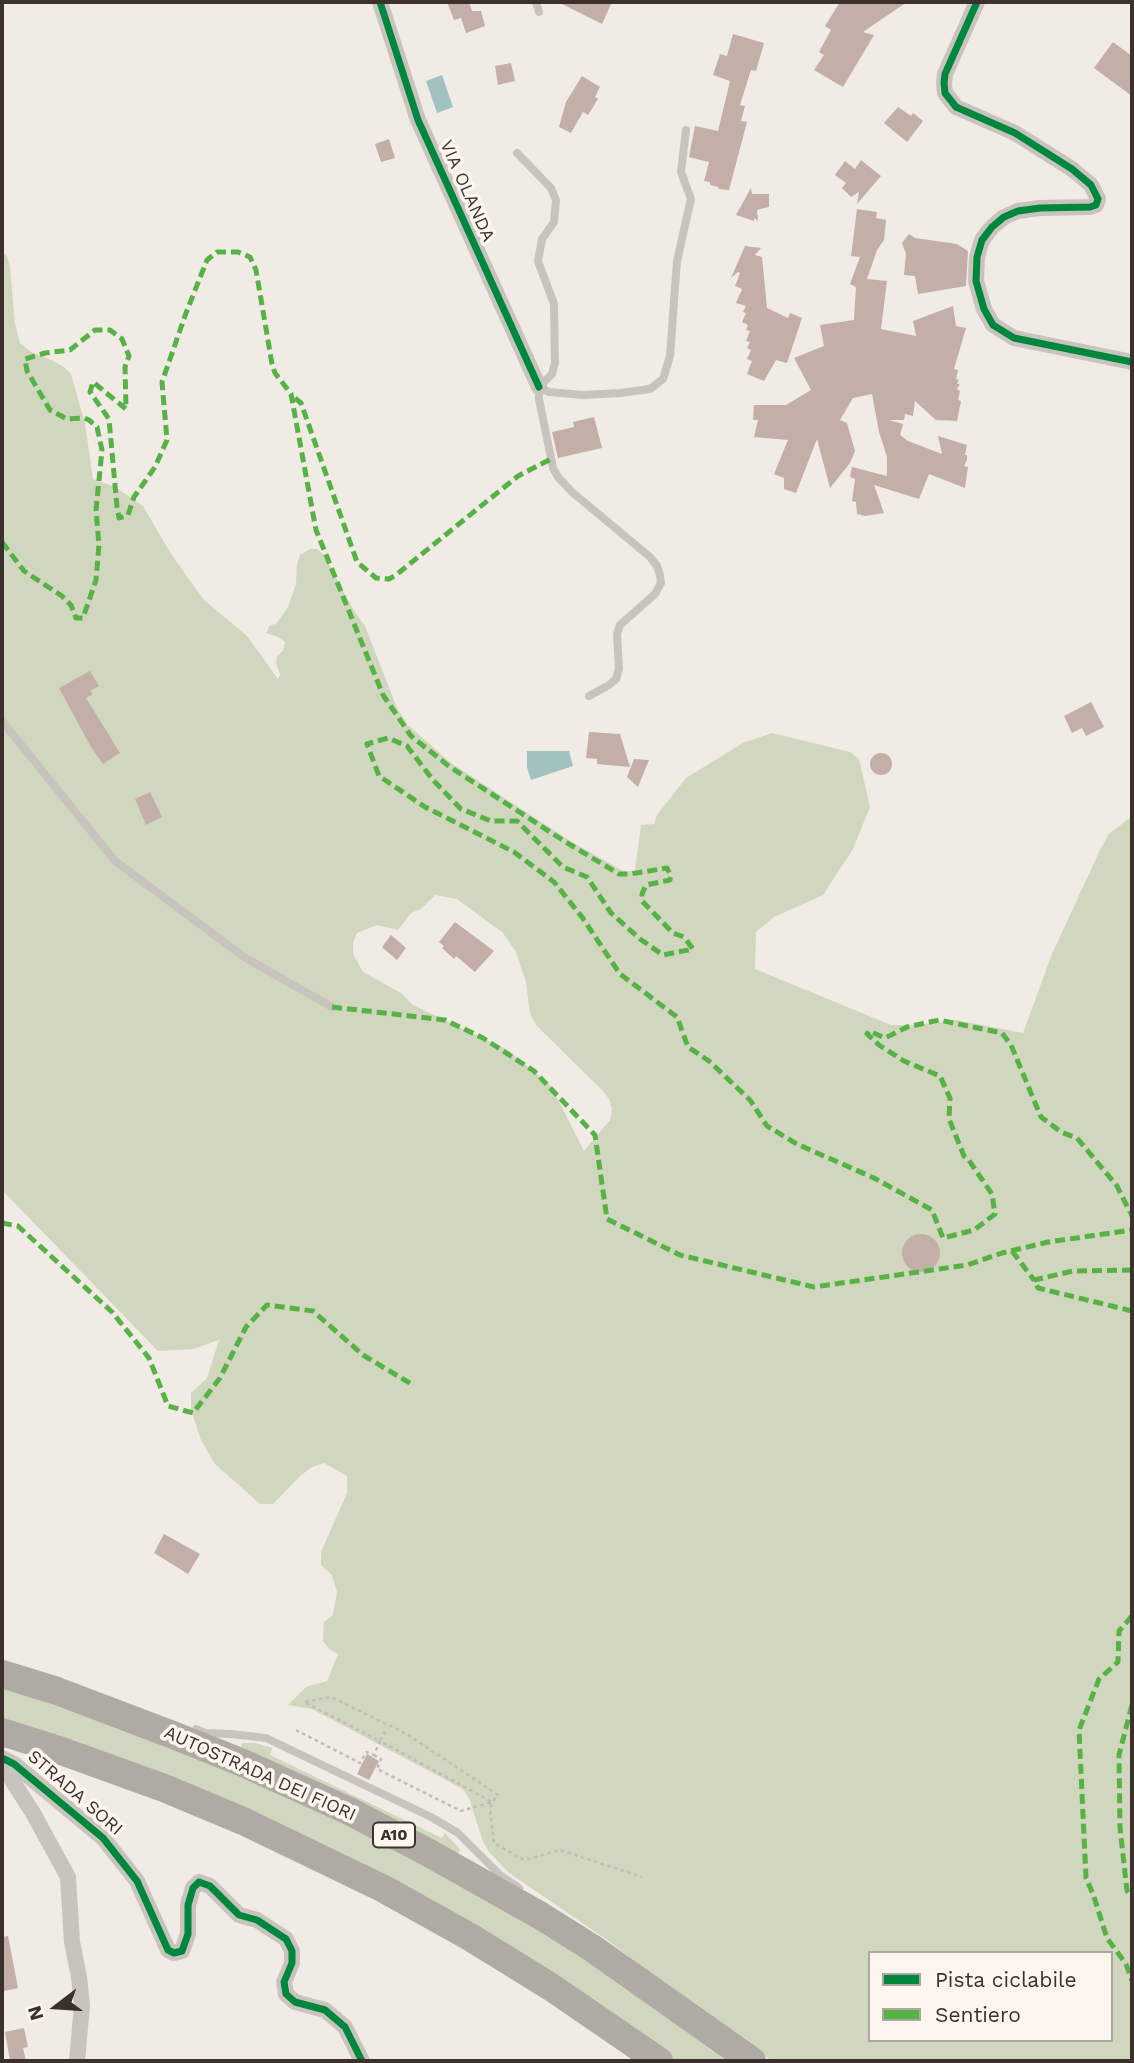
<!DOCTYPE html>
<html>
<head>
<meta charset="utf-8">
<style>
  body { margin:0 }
  #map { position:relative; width:1134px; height:2063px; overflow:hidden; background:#f0ebe5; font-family:"Work Sans",sans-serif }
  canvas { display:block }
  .frame { position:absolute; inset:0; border:4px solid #3b302b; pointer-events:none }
  .legend { position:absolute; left:868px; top:1951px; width:245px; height:91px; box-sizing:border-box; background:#fbf5ee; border:2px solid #aea6a0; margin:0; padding:9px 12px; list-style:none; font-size:21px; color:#3b302b }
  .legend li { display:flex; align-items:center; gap:14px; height:35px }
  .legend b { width:35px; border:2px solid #aea6a0 }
  .north { position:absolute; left:21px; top:1972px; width:70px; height:70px; -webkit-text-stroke:5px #fbf5ee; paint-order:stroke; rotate:253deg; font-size:19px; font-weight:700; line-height:28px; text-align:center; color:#3b302b }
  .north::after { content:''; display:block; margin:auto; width:24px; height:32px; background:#3b302b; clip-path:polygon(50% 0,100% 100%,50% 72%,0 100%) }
</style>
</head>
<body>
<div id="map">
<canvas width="1134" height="2063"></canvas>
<div class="frame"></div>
<ul class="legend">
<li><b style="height:9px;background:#00873e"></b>Pista ciclabile</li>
<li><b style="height:9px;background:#57b246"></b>Sentiero</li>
</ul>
<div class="north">N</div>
</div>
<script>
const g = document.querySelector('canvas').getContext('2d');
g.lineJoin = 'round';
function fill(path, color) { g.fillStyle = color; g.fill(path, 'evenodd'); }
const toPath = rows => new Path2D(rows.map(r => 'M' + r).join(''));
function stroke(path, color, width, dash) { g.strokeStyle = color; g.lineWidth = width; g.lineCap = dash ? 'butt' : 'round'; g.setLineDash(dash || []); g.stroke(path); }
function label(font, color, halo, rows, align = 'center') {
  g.font = font + ' "Work Sans",sans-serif'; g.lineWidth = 7; g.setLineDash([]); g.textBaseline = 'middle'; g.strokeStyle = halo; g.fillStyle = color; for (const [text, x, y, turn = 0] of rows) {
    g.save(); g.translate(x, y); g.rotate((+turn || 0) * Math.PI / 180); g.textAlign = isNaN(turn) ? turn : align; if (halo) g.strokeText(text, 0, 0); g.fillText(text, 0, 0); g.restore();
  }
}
fill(toPath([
  [2,251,7,256,10,267,15,324,20,343,31,352,45,357,64,367,71,374,85,424,93,479,115,487,143,506,171,554,204,600,247,636,278,679,280,675,276,662,277,656,283,651,285,642,278,637,266,633,270,625,276,624,288,607,296,584,297,564,300,555,310,549,317,549,324,555,354,611,365,626,397,708,408,725,451,763,572,842,625,872,635,870,641,825,654,824,657,815,686,778,743,743,772,733,850,752,859,759,870,807,853,849,823,895,774,917,756,932,755,969,891,1025,915,1025,956,1020,1023,1033,1052,954,1100,850,1109,834,1132,816,1132,2061,772,2061,703,2013,610,1942,508,1872,489,1852,483,1842,469,1798,463,1789,312,1709,288,1705,306,1687,327,1681,338,1654,329,1649,323,1641,324,1622,333,1615,337,1592,332,1575,321,1565,321,1552,347,1493,347,1476,324,1463,312,1467,300,1476,273,1504,260,1504,214,1463,201,1440,191,1410,191,1393,207,1378,219,1340,193,1349,158,1351,2,1190],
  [435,895,457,899,503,933,516,952,526,982,530,1014,537,1026,603,1091,609,1099,612,1109,610,1120,584,1151,551,1086,508,1050,413,1005,401,993,363,972,353,954,353,943,357,933,377,925,398,930,411,913,421,909],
  [870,1953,1111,1953,1111,2040,870,2040],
  [2,1684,254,1780,403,1852,551,1936,734,2061,675,2061,591,2001,2,1721],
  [244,1743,256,1743,272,1748,270,1755,442,1838,445,1833,458,1847,460,1851,457,1854,242,1750,241,1744]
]), '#d1d6bf');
fill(toPath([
  [442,75,453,107,437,113,426,81],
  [527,751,569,751,573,766,531,780,527,767]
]), '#a1c2c1');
fill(toPath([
  [447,2,469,2,472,11,481,11,485,26,466,33,461,18,454,20],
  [558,2,612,2,602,24],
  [840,2,907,2,863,32,874,35,843,87,814,70,824,55,819,52,831,30,825,26],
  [733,34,764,43,756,71,751,70,740,105,745,106,741,121,747,122,729,190,719,189,718,187,710,185,710,182,704,181,709,162,689,157,695,126,718,131,730,81,713,75,720,54,727,56],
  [1113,42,1132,56,1132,96,1094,68],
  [511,63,515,81,498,85,495,66],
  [582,76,600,87,595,97,598,99,588,115,583,112,571,133,559,127,566,102],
  [898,107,911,116,913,113,923,121,907,142,884,123],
  [389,139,395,158,381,162,375,144],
  [861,160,881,176,857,204,859,192,851,197,842,188,846,183,835,175,845,161,855,169],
  [751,188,752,194,769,194,769,207,757,210,758,221,754,218,754,221,736,215],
  [857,209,877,212,876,218,886,220,884,240,877,250,867,279,887,281,881,329,916,336,913,321,953,306,956,326,966,328,954,369,958,370,956,379,959,380,957,384,960,384,957,389,960,391,958,400,961,401,957,421,936,420,915,401,913,416,905,414,904,420,889,420,903,424,900,435,908,441,942,454,938,436,967,445,965,455,967,455,967,460,964,466,968,467,965,488,929,474,919,499,874,485,884,513,865,516,857,514,856,502,852,501,855,479,850,477,852,467,887,476,887,457,879,432,872,394,853,398,840,420,847,423,855,451,850,463,830,488,817,439,796,493,784,489,784,478,774,474,788,440,754,437,758,420,753,420,754,405,786,405,811,390,794,358,824,346,820,325,854,320,856,287,850,284,860,257,851,256],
  [909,234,915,238,957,244,968,251,966,286,918,294,915,276,904,275,906,254,902,243],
  [745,246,761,248,755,255,762,257,767,308,788,318,790,313,802,318,787,363,776,360,764,381,747,374,752,361,747,359,751,350,747,348,750,342,746,341,750,331,746,330,748,325,742,322,746,313,743,312,746,306,736,303,742,289,735,286,740,273,738,272,731,278],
  [594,417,602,448,558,458,552,432,574,427,573,422],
  [90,671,99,686,90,691,93,694,86,698,120,753,103,764,91,747,59,688],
  [1091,702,1104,727,1086,736,1082,728,1072,733,1064,716],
  [589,732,620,734,630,767,597,764,597,759,586,758],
  '870 764a11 11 0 1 1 22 0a11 11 0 1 1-22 0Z',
  [634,759,649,760,638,787,627,777],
  [150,792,162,817,146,825,135,799],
  [455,922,494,951,475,972,456,956,454,959,442,948,444,946,439,942],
  [391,935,406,948,397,960,382,947],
  '902 1253a19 19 0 1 1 38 0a19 19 0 1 1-38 0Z',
  [164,1534,200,1554,188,1574,154,1553],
  [367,1754,379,1761,369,1780,357,1774],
  [8,1936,18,1988,4,1991,2,1981,2,1937],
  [24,2028,28,2047,23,2048,26,2061,10,2061,5,2032]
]), '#c3afa7');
stroke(toPath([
  [296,1730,360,1763,366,1752,374,1755,380,1741,492,1802,490,1809,494,1843,524,1860,560,1850,642,1877],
  [374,1755,381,1759,377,1769,461,1811,492,1802,498,1795,407,1734,331,1697,304,1702,380,1741,386,1730]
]), '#c2bbb6', 2.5, [3.5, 3.5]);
stroke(toPath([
  [536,2,539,12],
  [517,153,551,188,556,200,554,222,542,239,538,261,554,304,555,363,552,374,539,387,539,399,553,468,558,477,572,492,650,557,657,566,660,575,661,583,655,594,620,625,617,634,619,669,616,679,609,685,589,696],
  [539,387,549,392,583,395,620,393,650,389,663,379,670,356,677,261,691,199,681,172,686,130],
  [2,721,115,861,244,957,332,1007],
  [196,1729,205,1733,231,1734,266,1738,431,1817,458,1833,500,1875,519,1888]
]), '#c9c3be', 8);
stroke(toPath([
  [380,2,418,120,539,387],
  [977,2,945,74,944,83,945,93,956,107,1015,133,1072,169,1091,185,1098,199,1096,205,1090,207,1040,208,1018,211,1004,217,992,227,982,240,977,257,976,281,984,309,993,325,1014,338,1132,362],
  [2,1758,14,1764,103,1838,137,1881,168,1950,174,1953,182,1951,188,1934,188,1905,193,1888,199,1882,210,1886,239,1915,257,1920,286,1939,292,1951,292,1963,284,1982,286,1994,295,2002,325,2010,345,2027,362,2061],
  [2,1769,10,1777,33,1813,68,1877,72,1942,79,1977,82,2005,77,2061]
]), '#c9c3be', 16);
stroke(toPath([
  [2,1674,57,1691,173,1735,243,1763,349,1811,429,1853,541,1916,592,1948,752,2061],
  [2,1732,56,1749,164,1788,243,1821,384,1889,470,1937,551,1987,659,2061]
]), '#afaaa4', 28);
stroke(toPath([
  [295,398,301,403,357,562,376,578,389,579,396,575,518,476,551,459],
  [2,542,24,571,62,596,71,605,76,618,83,618,96,580,99,545,96,510,102,450,97,427,89,420,84,418,67,419,50,410,27,371,25,359,45,353,70,350,95,330,110,330,122,339,129,356,125,367,126,409,93,382,90,392,109,419,117,507,119,518,128,515,134,497,155,467,167,440,162,382,186,313,207,260,217,252,238,252,250,257,256,270,272,364,275,373,291,394,316,530,383,695,411,736,450,767,564,841,619,874,630,874,667,868,671,876,670,880,646,885,642,894,642,901,673,933,684,937,693,949,663,955,640,939,611,913,587,877,563,867,517,821,491,821,461,809,433,780,407,746,388,738,367,744,379,776,425,807,514,852,554,882,582,917,620,974,677,1017,688,1047,709,1061,750,1100,767,1126,797,1144,874,1178,932,1210,943,1238,974,1230,995,1214,992,1194,968,1159,964,1156,949,1119,950,1098,940,1076,904,1061,879,1045,867,1034,869,1031,885,1038,907,1027,939,1020,1002,1033,1011,1045,1041,1117,1061,1132,1077,1138,1117,1186,1132,1216],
  [332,1007,445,1020,483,1038,534,1071,595,1135,607,1219,680,1255,814,1287,967,1265,1002,1253,1048,1242,1132,1230],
  [2,1223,18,1226,112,1312,149,1358,168,1406,193,1413,220,1378,246,1327,267,1305,313,1311,363,1355,413,1385],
  [1012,1251,1034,1280],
  [1132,1270,1073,1271,1034,1280,1038,1288,1132,1311],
  [1132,1616,1119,1631,1118,1662,1099,1679,1079,1730,1086,1878,1093,1894,1107,1938,1126,1964,1132,1981],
  [1132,1705,1119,1755,1120,1828,1127,1891,1132,1897]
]), '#57b246', 5, [10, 5]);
stroke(toPath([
  [380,2,418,120,539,387],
  [977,2,945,74,944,83,945,93,956,107,1015,133,1072,169,1091,185,1098,199,1096,205,1090,207,1040,208,1018,211,1004,217,992,227,982,240,977,257,976,281,984,309,993,325,1014,338,1132,362],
  [2,1758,14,1764,103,1838,137,1881,168,1950,174,1953,182,1951,188,1934,188,1905,193,1888,199,1882,210,1886,239,1915,257,1920,286,1939,292,1951,292,1963,284,1982,286,1994,295,2002,325,2010,345,2027,362,2061]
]), '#00873e', 7);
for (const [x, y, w] of [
  [394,1835,42]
]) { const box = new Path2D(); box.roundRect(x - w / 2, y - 12.5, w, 25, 5); g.fillStyle = '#fbf5ee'; g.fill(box); stroke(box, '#3b302b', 2); }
label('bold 16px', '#3b302b', null, [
  ["A10",394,1835]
]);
label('18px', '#3b302b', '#fbf5ee', [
  ["VIA OLANDA",467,191,66],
  ["AUTOSTRADA DEI FIORI",260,1774,24],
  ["STRADA SORI",75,1793,41]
]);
</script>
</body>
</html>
